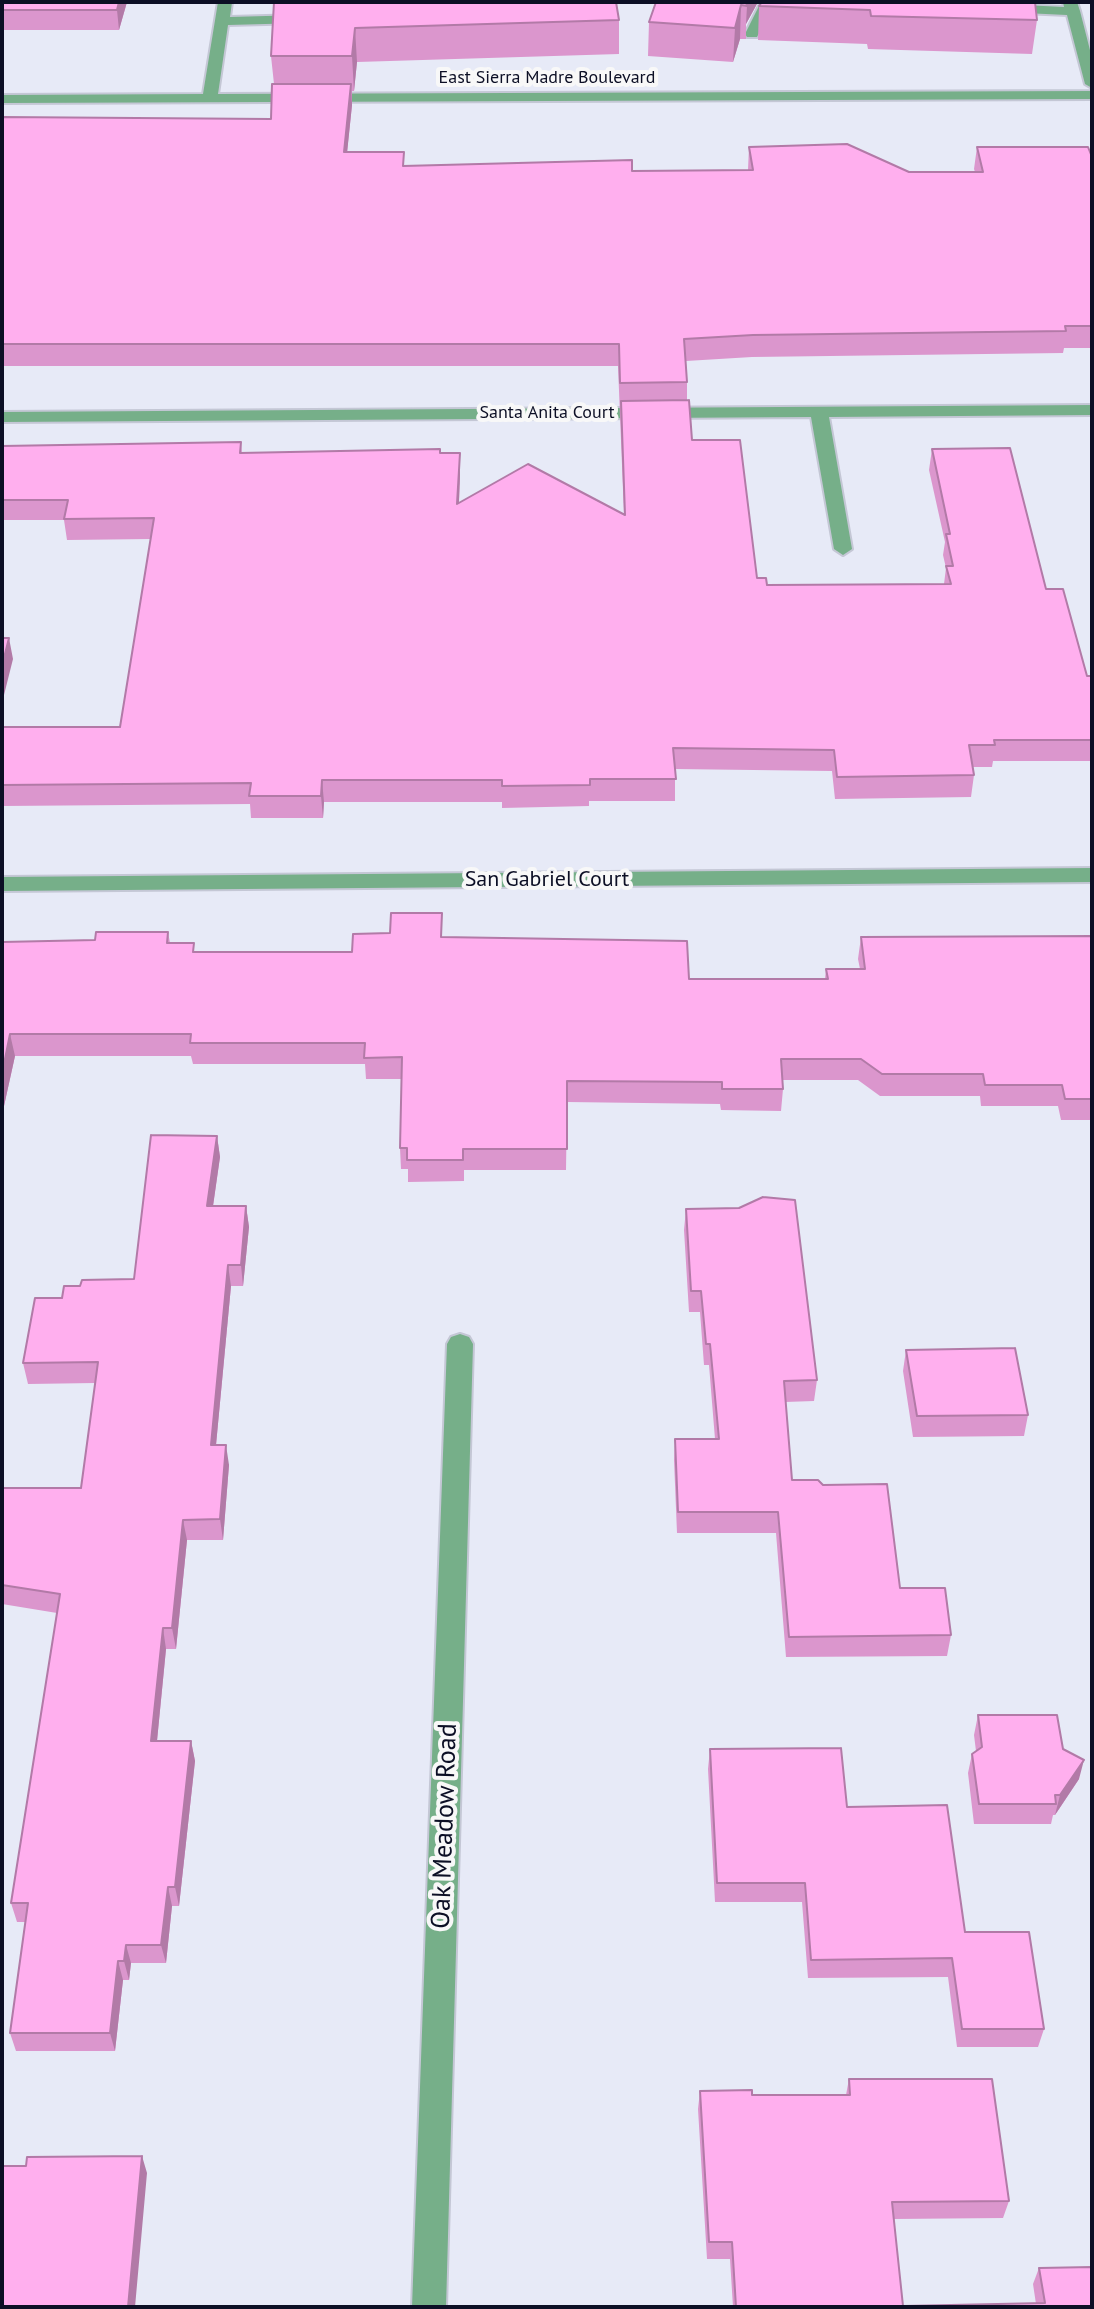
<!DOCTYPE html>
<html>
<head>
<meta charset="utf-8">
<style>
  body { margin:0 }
  #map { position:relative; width:1094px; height:2309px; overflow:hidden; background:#e7eaf7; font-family:"PT Sans",sans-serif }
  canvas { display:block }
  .frame { position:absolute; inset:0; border:4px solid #0c0f25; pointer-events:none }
</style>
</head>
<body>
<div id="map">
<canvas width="1094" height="2309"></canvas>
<div class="frame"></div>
</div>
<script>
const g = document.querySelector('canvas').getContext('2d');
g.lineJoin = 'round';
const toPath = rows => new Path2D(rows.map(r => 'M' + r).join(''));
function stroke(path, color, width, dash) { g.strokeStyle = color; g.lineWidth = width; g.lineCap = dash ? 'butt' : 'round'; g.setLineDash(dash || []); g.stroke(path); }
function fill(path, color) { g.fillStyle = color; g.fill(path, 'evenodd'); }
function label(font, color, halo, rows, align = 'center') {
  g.font = font + ' "PT Sans",sans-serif'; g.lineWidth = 8; g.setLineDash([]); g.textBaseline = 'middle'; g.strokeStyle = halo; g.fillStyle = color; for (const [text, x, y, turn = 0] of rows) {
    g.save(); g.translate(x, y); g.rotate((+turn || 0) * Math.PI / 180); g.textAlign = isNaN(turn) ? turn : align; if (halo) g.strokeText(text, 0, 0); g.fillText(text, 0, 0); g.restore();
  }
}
const minor = toPath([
  [218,2,232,2,230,17,303,15,310,19,303,23,228,25,218,94,1092,91,1092,99,2,103,2,95,203,94,218,2],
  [761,2,775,2,757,37,747,37,745,34,761,2],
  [1063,2,1077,2,1080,11,1092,58,1092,88,1085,84,1067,15,1003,12,996,8,1003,4,1064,7,1063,2],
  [1092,405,1092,415,829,417,852,549,843,555,834,549,811,417,2,422,2,412,1092,405],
  [1092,868,1092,882,2,891,2,877,1092,868],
  [460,1334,469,1337,473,1344,446,2307,412,2307,447,1344,451,1337,460,1334]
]);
stroke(minor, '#c4c7d5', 4);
fill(minor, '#76af89');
fill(toPath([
  [2,2,127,2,119,30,2,30],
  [274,2,619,20,619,54,357,62,354,91,352,91,352,105,347,152,404,152,404,166,632,171,748,170,749,147,909,172,975,172,974,169,977,147,1092,157,1092,348,1064,348,1063,353,752,357,686,361,687,382,687,400,692,440,757,578,767,585,944,584,946,568,943,555,945,542,929,470,932,449,1046,589,1087,676,1092,676,1092,761,993,761,992,767,973,767,974,775,971,797,835,799,832,771,675,769,675,801,589,801,589,806,502,808,502,802,324,802,323,818,251,818,250,804,2,806,2,727,120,727,151,539,67,540,64,520,2,520,2,446,241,442,242,453,441,453,460,474,459,503,624,515,618,366,2,366,2,117,271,119,274,84,271,56],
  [656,2,758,2,746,24,746,39,740,39,733,62,648,56,649,22],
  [762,2,1037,20,1032,54,868,49,867,44,758,40,759,6],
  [168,932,170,943,195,952,352,952,442,937,689,979,825,979,826,969,860,969,858,959,861,937,1092,936,1092,1120,1061,1120,1058,1106,981,1106,980,1096,880,1096,858,1080,782,1080,783,1089,781,1111,721,1110,720,1104,567,1102,566,1170,464,1170,464,1181,408,1182,408,1169,401,1169,400,1148,402,1079,366,1079,365,1064,193,1064,191,1056,15,1056,4,1106,2,1106,2,942,95,940],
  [217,1136,220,1157,213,1206,246,1206,249,1227,243,1286,231,1286,216,1445,229,1465,223,1540,187,1540,176,1649,166,1649,157,1741,191,1741,195,1761,179,1906,172,1906,166,1963,131,1963,129,1980,123,1980,115,2051,16,2051,10,2033,25,1922,17,1922,11,1903,57,1613,2,1604,2,1488,81,1488,95,1383,28,1384,23,1363,62,1298,80,1286,134,1279],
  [686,1209,817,1380,814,1401,785,1402,792,1480,900,1588,951,1635,947,1656,786,1657,776,1533,677,1533,674,1460,675,1439,715,1439,709,1365,704,1365,700,1312,689,1312,684,1230],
  [906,1350,1028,1415,1024,1436,913,1437,903,1371],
  [978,1715,1063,1749,1079,1779,1055,1815,1053,1815,1051,1824,974,1824,968,1773,972,1754,976,1751,974,1735],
  [710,1749,847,1807,965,1932,1044,2029,1038,2047,957,2047,948,1977,808,1978,802,1902,715,1902,708,1769],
  [849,2079,1009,2201,1003,2218,894,2219,903,2306,1036,2304,1033,2284,1039,2268,1092,2307,733,2307,730,2259,707,2259,698,2109,700,2091,752,2095,846,2095]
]), '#db96cd');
fill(toPath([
  [119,2,127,2,119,30,117,10],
  [744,2,758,2,746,24,747,6],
  [741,5,740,39,733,62,735,28],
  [355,28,357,62,354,91,352,56],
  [351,84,352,105,345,173,344,152],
  [460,453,460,474,458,525,457,504],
  [9,638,13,659,2,703,2,666],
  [322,780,324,802,323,818,321,796],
  [10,1034,15,1056,4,1106,2,1094,2,1074],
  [217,1136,220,1157,210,1227,207,1206],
  [246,1206,249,1227,243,1286,241,1265],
  [228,1265,231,1286,214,1466,211,1445],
  [226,1445,229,1465,223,1540,220,1519],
  [183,1520,187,1540,176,1649,172,1628],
  [163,1628,166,1649,155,1761,151,1741],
  [191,1741,195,1761,179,1906,175,1887],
  [1084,1760,1079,1779,1055,1815,1060,1795],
  [168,1887,172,1906,166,1963,161,1945],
  [126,1945,131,1963,129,1980,124,1961],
  [118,1961,123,1980,115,2051,110,2033],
  [142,2156,147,2173,135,2307,128,2307]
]), '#b27aa7');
const building = toPath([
  [2,2,119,2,117,10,2,10,2,2],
  [274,2,616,2,619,20,355,28,352,56,271,56,274,2],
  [656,2,746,2,747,6,741,5,735,28,649,22,656,2],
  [762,2,1035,2,1037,20,871,16,870,10,759,6,762,2],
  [272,84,351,84,344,152,404,152,403,166,632,160,632,171,753,170,749,147,847,144,909,172,983,172,977,147,1088,147,1092,157,1092,326,1065,326,1066,331,753,335,684,339,687,382,620,383,619,344,2,344,2,117,271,119,272,84],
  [689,400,692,440,740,440,757,578,766,578,767,585,951,584,946,566,953,566,946,534,950,534,932,449,1010,448,1046,589,1063,589,1087,676,1092,676,1092,740,994,740,995,745,969,745,974,775,837,777,834,750,673,748,676,779,590,779,590,785,502,786,502,780,322,780,321,796,249,796,251,783,2,785,2,727,120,727,154,518,64,519,68,500,2,500,2,446,241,442,240,453,440,449,440,453,460,453,457,504,528,464,625,515,621,401,689,400],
  [2,638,9,638,2,666,2,638],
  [391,913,442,913,441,937,687,941,689,979,828,979,826,969,865,969,861,937,1092,936,1092,1099,1065,1099,1062,1085,985,1085,983,1074,882,1074,861,1059,781,1059,783,1089,722,1089,722,1082,567,1081,567,1149,463,1149,463,1160,407,1160,407,1148,400,1148,402,1057,364,1058,365,1043,190,1043,191,1034,10,1034,2,1074,2,942,95,940,96,932,168,932,167,943,194,943,193,952,352,952,353,934,390,933,391,913],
  [151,1135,217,1136,207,1206,246,1206,241,1265,228,1265,211,1445,226,1445,220,1519,183,1520,172,1628,163,1628,151,1741,191,1741,175,1887,168,1887,161,1945,126,1945,124,1961,118,1961,110,2033,10,2033,28,1903,11,1903,60,1594,2,1585,2,1488,81,1488,98,1362,23,1363,35,1298,62,1298,64,1286,80,1286,82,1280,134,1279,151,1135],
  [763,1197,795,1200,817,1380,784,1381,792,1480,818,1480,823,1485,887,1484,900,1588,945,1588,951,1635,789,1637,778,1512,678,1512,675,1439,719,1439,710,1344,706,1344,701,1291,691,1291,686,1209,739,1208,763,1197],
  [1015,1348,1028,1415,917,1416,906,1350,1015,1348],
  [978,1715,1057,1715,1063,1749,1084,1760,1060,1795,1055,1795,1056,1804,979,1804,972,1754,982,1747,978,1715],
  [841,1748,847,1807,947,1805,965,1932,1029,1932,1044,2029,962,2029,952,1958,811,1960,805,1883,717,1883,710,1749,841,1748],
  [849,2079,992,2079,1009,2201,892,2202,903,2306,1045,2303,1039,2268,1092,2267,1092,2307,736,2307,732,2242,709,2242,700,2091,752,2090,752,2095,850,2095,849,2079],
  [142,2156,128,2307,2,2307,2,2166,26,2166,27,2157,142,2156]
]);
fill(building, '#ffafee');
stroke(building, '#b27aa7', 2);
label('18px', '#0c0f25', '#f8f8f8', [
  ["East Sierra Madre Boulevard",547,78],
  ["Santa Anita Court",547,413]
]);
label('22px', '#0c0f25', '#f8f8f8', [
  ["San Gabriel Court",547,880]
]);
label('26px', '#0c0f25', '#f8f8f8', [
  ["Oak Meadow Road",445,1826,-88]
]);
</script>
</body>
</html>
